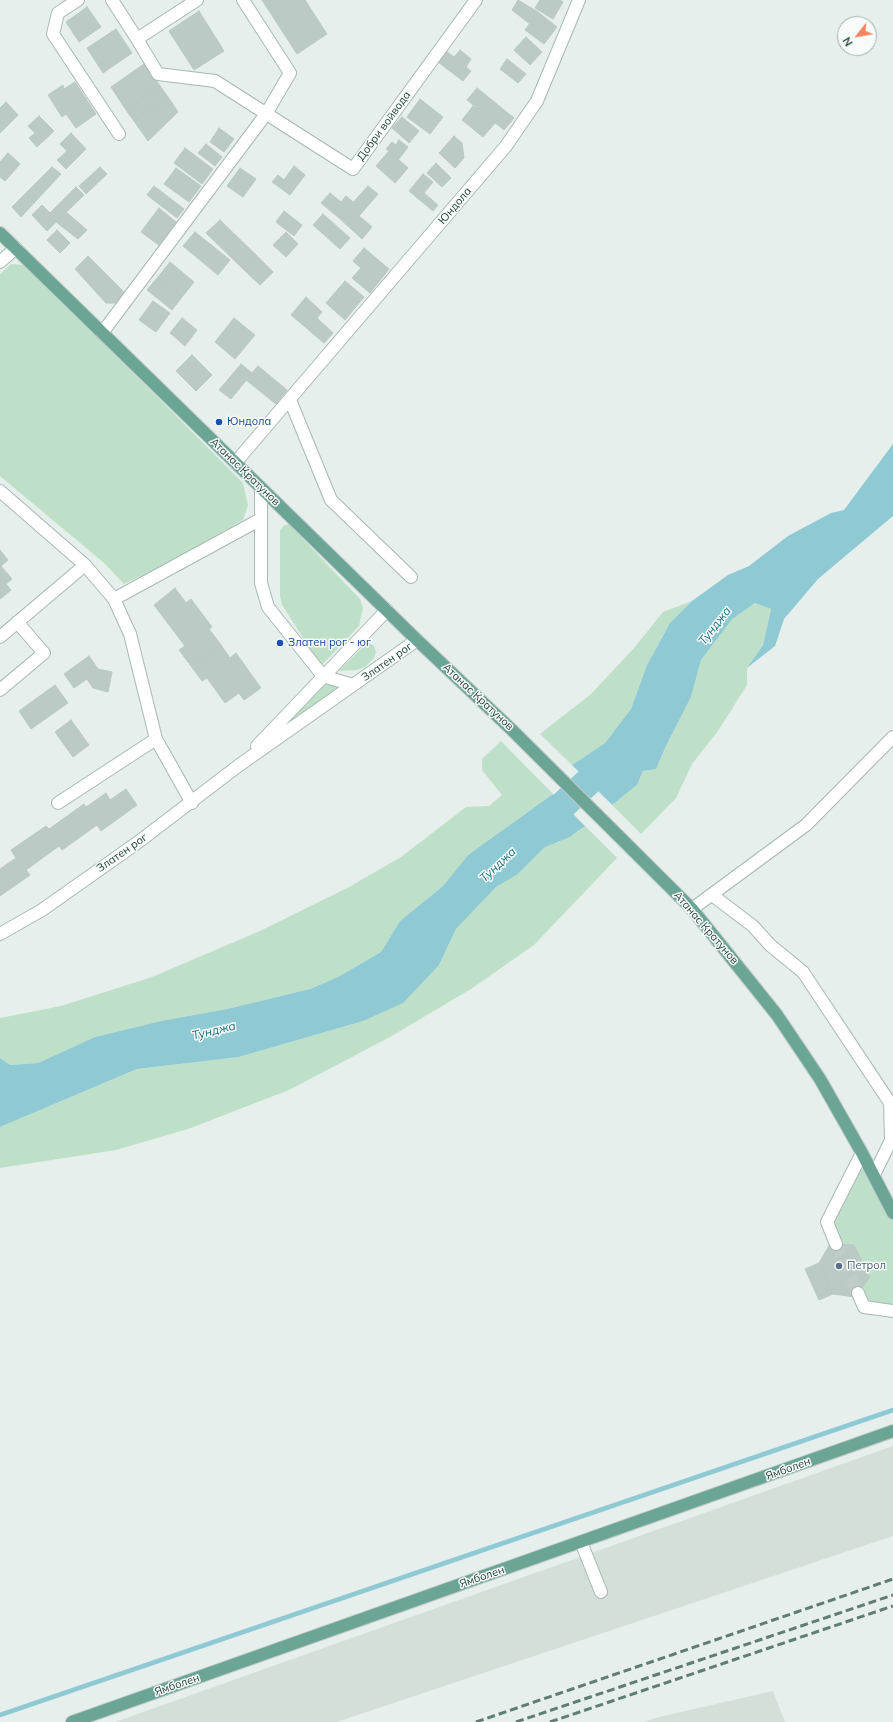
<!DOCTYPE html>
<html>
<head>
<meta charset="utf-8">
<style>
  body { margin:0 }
  #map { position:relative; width:893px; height:1722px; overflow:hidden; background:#e6efeb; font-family:Mulish,sans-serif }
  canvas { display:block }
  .north { position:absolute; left:837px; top:16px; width:40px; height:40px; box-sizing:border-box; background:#f7fbf9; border:1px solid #a3b1ad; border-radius:50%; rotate:239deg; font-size:11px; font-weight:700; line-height:16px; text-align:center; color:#24423a }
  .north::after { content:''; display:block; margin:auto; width:14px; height:18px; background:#f4845f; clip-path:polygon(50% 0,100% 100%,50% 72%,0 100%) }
</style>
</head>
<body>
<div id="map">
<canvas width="893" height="1722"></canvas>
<div class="north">N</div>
</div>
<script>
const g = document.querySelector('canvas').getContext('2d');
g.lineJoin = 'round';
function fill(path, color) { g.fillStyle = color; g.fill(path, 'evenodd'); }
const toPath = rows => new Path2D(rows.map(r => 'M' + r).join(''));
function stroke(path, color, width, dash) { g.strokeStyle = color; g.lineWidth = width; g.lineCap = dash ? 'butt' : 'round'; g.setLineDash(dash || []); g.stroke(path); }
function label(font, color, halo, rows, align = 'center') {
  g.font = font + ' Mulish,sans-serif'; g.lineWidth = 3; g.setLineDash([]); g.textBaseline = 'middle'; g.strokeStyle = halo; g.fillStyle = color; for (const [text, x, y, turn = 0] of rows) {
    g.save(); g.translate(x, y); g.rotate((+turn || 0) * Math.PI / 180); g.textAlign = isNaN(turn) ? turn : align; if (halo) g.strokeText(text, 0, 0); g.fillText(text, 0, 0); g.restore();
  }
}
fill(toPath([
  [893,1446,893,1536,337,1722,115,1722],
  [773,1691,785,1722,643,1722,659,1717]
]), '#d4dfda');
fill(toPath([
  [11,264,26,265,243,483,248,505,243,520,172,561,124,584,104,563,0,476,0,274],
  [289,524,360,599,363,608,359,626,321,666,282,605,280,596,280,531,283,526],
  [692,601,670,623,647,665,631,709,605,743,572,765,540,734,591,694,634,648,663,612],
  [755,603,771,609,763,645,747,668,747,685,718,731,692,764,676,798,641,834,612,805,637,785,643,771,656,769,666,746,691,697,701,660,732,618],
  [368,642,374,646,376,652,374,658,365,667,357,670,339,671],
  [324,684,338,687,272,736],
  [501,741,553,794,468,855,443,886,400,921,381,952,338,977,310,989,227,1009,161,1021,95,1037,38,1063,10,1065,0,1058,0,1018,61,1006,152,977,260,931,349,887,401,857,466,807,489,806,502,795,482,770,482,759],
  [585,826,617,858,534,945,471,989,390,1037,289,1090,188,1129,116,1150,0,1168,0,1127,137,1069,239,1057,363,1021,439,965,456,929,496,887,518,874,545,847,570,837],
  [862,1153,893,1213,893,1311,864,1307,827,1222]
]), '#bfe0c8');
fill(toPath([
  [893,444,893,516,818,579,784,619,775,646,747,668,763,645,771,609,755,603,732,619,701,660,691,697,666,746,656,769,643,771,637,785,612,805,572,765,605,743,631,709,647,665,670,623,692,601,728,575,749,566,788,536,831,513,844,510],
  [553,794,585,826,570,837,545,847,518,874,496,887,456,929,439,965,403,1003,363,1021,239,1057,137,1069,0,1127,0,1058,10,1065,38,1063,95,1037,161,1021,227,1009,310,989,338,977,381,952,400,921,443,886,468,855]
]), '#8ec9d4');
fill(toPath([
  [570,764,613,806,611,806,570,767]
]), '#e6efeb');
stroke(toPath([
  [0,1715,893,1410]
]), '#8ec9d4', 4.5);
stroke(toPath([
  [535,831,616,756]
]), '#8ec9d4', 28);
const building = toPath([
  [262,0,305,0,327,34,297,54,262,0],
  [518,0,538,12,530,24,512,10,518,0],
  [540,0,560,0,563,2,553,19,535,8,540,0],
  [87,7,101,27,79,42,66,22,87,7],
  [199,11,224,51,194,70,169,31,199,11],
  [538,12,557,27,544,44,525,30,538,12],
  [116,29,132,53,103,73,87,48,116,29],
  [526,37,542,52,530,65,514,50,526,37],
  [460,50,471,59,466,67,471,71,463,81,438,62,446,51,454,57,460,50],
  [507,59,526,74,518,83,500,69,507,59],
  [144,64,160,86,126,110,111,87,144,64],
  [75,82,96,114,76,128,66,114,62,117,48,95,63,85,64,89,75,82],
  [160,86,168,97,134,121,126,110,160,86],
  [477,88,514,118,504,130,467,100,477,88],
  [168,97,178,112,148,141,134,121,168,97],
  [420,99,443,117,430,134,407,117,420,99],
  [6,102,18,115,0,133,0,108,6,102],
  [473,106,495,123,483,137,462,120,473,106],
  [39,116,54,131,37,147,29,138,35,133,28,126,39,116],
  [402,117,419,131,409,143,392,128,402,117],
  [219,128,234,139,224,152,210,142,219,128],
  [71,133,86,149,66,169,57,160,67,151,60,144,71,133],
  [454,136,462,143,464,158,455,168,439,153,454,136],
  [399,140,408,147,399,159,386,149,392,142,396,145,399,140],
  [206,144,222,157,215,166,198,153,206,144],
  [185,148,213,169,202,184,174,163,185,148],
  [389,151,408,168,395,183,376,166,389,151],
  [8,153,20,164,5,181,0,177,0,162,8,153],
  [436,163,451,178,442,187,427,173,436,163],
  [294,166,305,175,290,195,272,182,278,175,284,180,294,166],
  [52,167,61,174,21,217,12,207,52,167],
  [100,167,107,174,86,194,79,186,100,167],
  [176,168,201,186,189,202,164,184,176,168],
  [240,168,256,179,243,197,227,186,240,168],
  [423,174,433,182,424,193,438,205,433,211,409,191,423,174],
  [154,186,184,209,177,218,147,195,154,186],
  [368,186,378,194,359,216,372,227,362,239,339,218,368,186],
  [76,187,84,195,47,231,32,215,42,205,50,213,76,187],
  [330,193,341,202,346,196,353,202,339,218,321,203,330,193],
  [159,208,176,222,159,245,141,232,159,208],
  [284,211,302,225,294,236,276,222,284,211],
  [66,212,87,230,78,239,56,222,66,212],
  [323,214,350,238,340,249,313,225,323,214],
  [220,220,255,254,242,268,206,233,220,220],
  [57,230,70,243,60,253,47,240,57,230],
  [195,232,230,260,218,275,183,246,195,232],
  [286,232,298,244,286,257,273,245,286,232],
  [364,248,389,269,370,293,352,278,361,268,353,261,364,248],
  [255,254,273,272,260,285,242,268,255,254],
  [88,256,125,293,119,303,106,303,75,269,88,256],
  [170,262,194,282,182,297,158,277,170,262],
  [158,277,182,297,172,310,147,290,158,277],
  [345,281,364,297,345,320,326,303,345,281],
  [306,297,322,312,317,318,333,333,324,343,291,315,306,297],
  [153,301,170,313,156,332,139,320,153,301],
  [182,318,197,330,185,346,170,333,182,318],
  [234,318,255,335,235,359,215,342,234,318],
  [192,355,212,375,196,391,176,371,192,355],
  [241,364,252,373,231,399,219,390,241,364],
  [258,366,287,390,276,404,246,380,258,366],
  [0,550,8,560,1,566,12,579,6,584,11,590,0,599,0,550],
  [175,588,186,603,191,599,212,627,209,629,221,645,191,666,179,650,185,646,154,605,175,588],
  [221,645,230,658,236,653,261,688,244,700,239,693,225,703,207,678,202,681,191,666,221,645],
  [89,656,98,669,112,672,108,692,93,688,87,679,74,688,64,674,89,656],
  [55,685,68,703,31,729,19,711,55,685],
  [71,720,89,745,73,757,55,732,71,720],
  [126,789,137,805,101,831,97,825,62,850,59,846,26,870,30,875,0,896,0,869,16,858,11,850,46,826,49,829,84,804,86,807,106,793,110,800,126,789],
  [830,1244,854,1245,870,1277,855,1297,833,1294,819,1263,830,1244],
  [819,1263,833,1294,819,1300,805,1269,819,1263]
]);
fill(building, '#bbcac4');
stroke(building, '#b8c9c2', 1);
stroke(toPath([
  [836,1244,858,1293]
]), '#bfccc8', 12, [12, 6]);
const minor = toPath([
  [78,0,58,13,53,34,119,134],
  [112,0,137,39,197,0],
  [137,39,158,74,215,81,353,169,476,0],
  [0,262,16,248],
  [102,333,266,114,290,73,243,0],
  [290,400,331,500,411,577],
  [235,463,506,146,537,101,579,0],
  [261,488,261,583,268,607,323,676,353,685],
  [0,491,85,565,114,599,130,634,156,739,192,803],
  [114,599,261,519],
  [0,637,85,565],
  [0,690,44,653,17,622],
  [257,746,387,610],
  [58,803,156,739],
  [712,895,753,926,770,945,803,972,890,1103,891,1140,874,1175],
  [692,909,806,825,893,737],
  [0,934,42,910,137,843,238,766,417,640],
  [836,1244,827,1222,862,1153],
  [858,1293,864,1307,893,1311],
  [581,1542,601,1592]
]);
const major = toPath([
  [0,233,417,640,512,730,692,909,777,1015,820,1079,862,1153,893,1213],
  [72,1722,893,1431]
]);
stroke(minor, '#a8b8b2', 14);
stroke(major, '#c2cac8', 14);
stroke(minor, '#fff', 12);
stroke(major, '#6aa596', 12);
stroke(toPath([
  [476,1722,893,1579],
  [516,1722,893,1595],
  [550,1722,893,1606]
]), '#5f7d75', 3, [8, 4]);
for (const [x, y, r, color] of [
  [219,422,4,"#1a4fb4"],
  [280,643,4,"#1a4fb4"],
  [839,1266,4,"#5c6f8a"]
]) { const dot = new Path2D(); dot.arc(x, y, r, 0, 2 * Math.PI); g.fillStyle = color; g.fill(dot); stroke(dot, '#f7fbf9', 1.5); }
label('11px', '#24423a', '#f7fbf9', [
  ["Добри войвода",384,126,-54],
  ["Юндола",455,206,-50],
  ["Атанас Кратунов",245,472,44],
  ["Златен рог",387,662,-35],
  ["Атанас Кратунов",478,697,43],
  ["Златен рог",122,853,-35],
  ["Атанас Кратунов",706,928,49],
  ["Ямболен",788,1469,-20],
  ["Ямболен",482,1577,-19],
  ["Ямболен",177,1685,-19]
]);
label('11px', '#164399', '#f7fbf9', [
  ["Юндола",227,422],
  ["Златен рог - юг",288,643]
], 'left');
label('11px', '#4e5e75', '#f7fbf9', [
  ["Петрол",847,1266]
], 'left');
label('italic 12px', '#1c6f80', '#f7fbf9', [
  ["Тунджа",715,626,-52],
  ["Тунджа",498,865,-43],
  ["Тунджа",214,1031,-14]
]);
</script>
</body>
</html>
